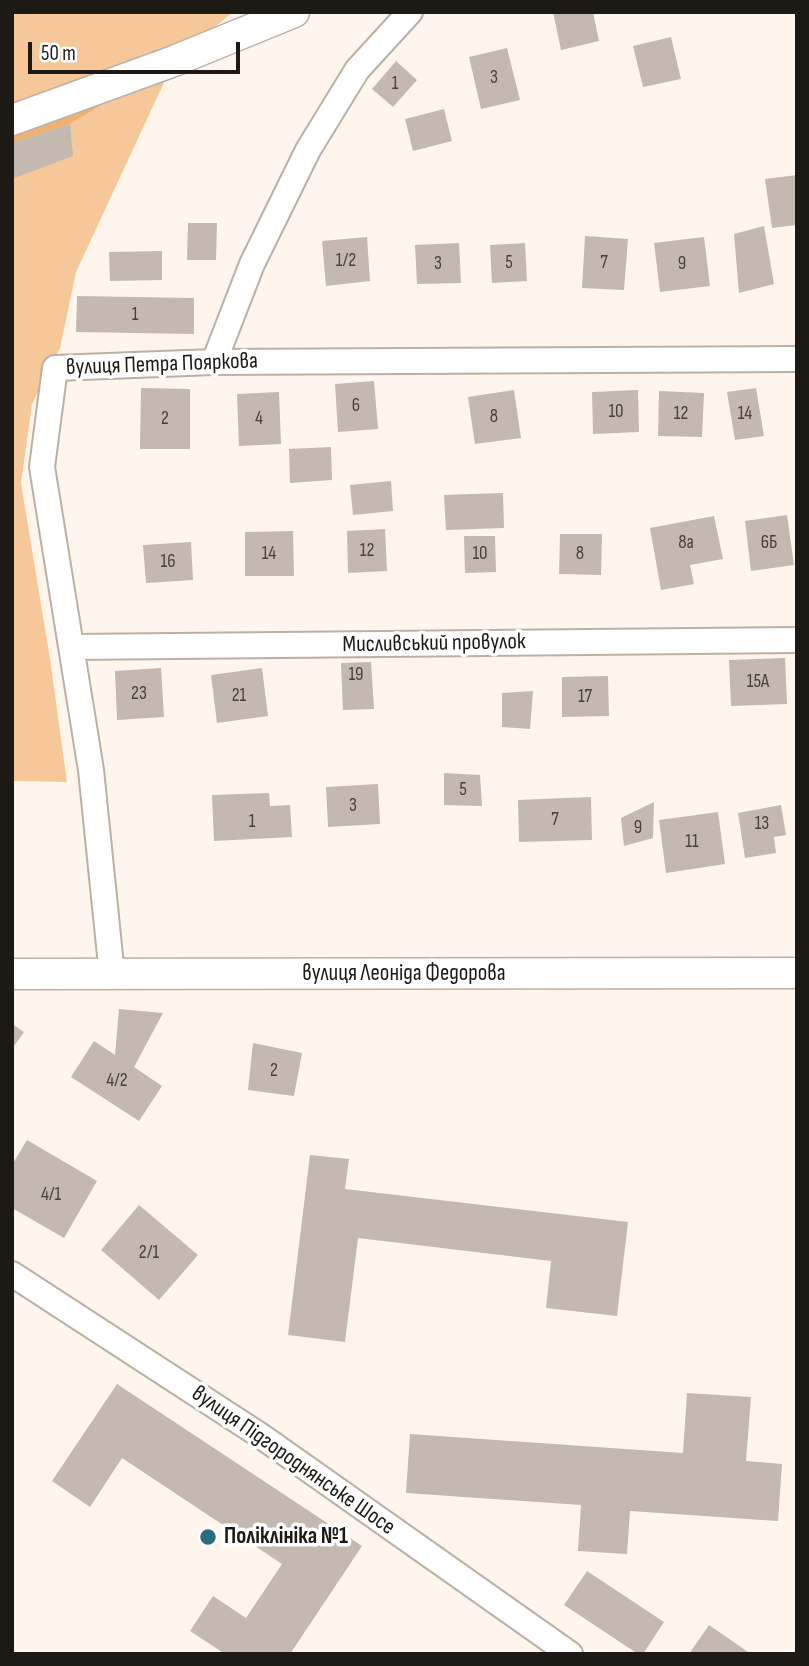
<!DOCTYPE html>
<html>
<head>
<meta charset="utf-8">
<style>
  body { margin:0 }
  #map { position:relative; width:809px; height:1666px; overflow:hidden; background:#fef5ec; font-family:"Sofia Sans Condensed",sans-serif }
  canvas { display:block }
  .frame { position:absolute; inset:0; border:14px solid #1d1915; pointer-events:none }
  .scale { position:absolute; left:28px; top:42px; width:212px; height:32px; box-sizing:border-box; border:4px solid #1d1915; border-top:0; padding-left:9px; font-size:21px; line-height:24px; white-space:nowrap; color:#1d1915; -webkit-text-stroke:5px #fff; paint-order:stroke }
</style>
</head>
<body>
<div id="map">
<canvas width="809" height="1666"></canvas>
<div class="frame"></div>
<div class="scale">50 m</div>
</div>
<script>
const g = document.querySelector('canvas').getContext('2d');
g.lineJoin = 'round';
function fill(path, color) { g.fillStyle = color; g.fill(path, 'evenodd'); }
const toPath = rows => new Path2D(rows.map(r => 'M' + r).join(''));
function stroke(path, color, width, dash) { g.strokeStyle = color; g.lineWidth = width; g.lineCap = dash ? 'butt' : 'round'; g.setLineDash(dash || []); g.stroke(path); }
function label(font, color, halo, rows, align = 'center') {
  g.font = font + ' "Sofia Sans Condensed",sans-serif'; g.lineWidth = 7; g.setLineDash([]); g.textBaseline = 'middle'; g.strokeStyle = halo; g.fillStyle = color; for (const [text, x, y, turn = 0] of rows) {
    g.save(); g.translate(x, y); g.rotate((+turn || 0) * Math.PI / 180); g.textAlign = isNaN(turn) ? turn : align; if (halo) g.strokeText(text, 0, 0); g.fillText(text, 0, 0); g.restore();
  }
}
fill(toPath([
  [12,12,233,12,174,61,76,272,60,348,32,404,21,483,50,659,67,782,12,781]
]), '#f6c899');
fill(toPath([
  [125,90,70,124,12,143,12,120]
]), '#eeb171');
fill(toPath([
  [553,12,593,12,599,41,561,50],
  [671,37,681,79,643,87,633,46],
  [507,48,520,100,481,109,469,57],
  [396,61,417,80,393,107,372,89],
  [444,109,452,141,413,151,405,119],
  [70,124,73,156,12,179,12,143],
  [797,175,797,225,772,228,765,179],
  [188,223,217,223,216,260,187,260],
  [764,226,774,284,739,293,734,234],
  [585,236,628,239,624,290,582,288],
  [367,237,370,281,326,286,322,241],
  [704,237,710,286,660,292,654,243],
  [459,243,461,283,417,284,415,245],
  [525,243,527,281,492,283,490,245],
  [162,251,162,280,110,281,109,252],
  [77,296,194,298,194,334,76,332],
  [374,381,378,429,338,432,335,384],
  [141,388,190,389,190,449,140,449],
  [756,388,764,436,735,440,727,392],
  [514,390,521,438,475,444,468,397],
  [638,390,639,432,593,434,592,392],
  [659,391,704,393,702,437,658,436],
  [279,392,281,444,239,446,237,394],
  [331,447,332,480,290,483,289,449],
  [391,481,393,511,353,515,350,485],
  [503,493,504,528,446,530,444,495],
  [787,515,794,565,751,571,745,521],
  [714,516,723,559,690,565,694,584,661,590,650,528],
  [385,529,387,571,348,573,347,531],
  [293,531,294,576,245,576,245,532],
  [560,534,602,534,601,575,559,574],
  [464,536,495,536,496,572,465,573],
  [191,542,193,580,146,583,143,545],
  [785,658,787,704,731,706,729,660],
  [371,662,374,709,343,710,341,663],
  [161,668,164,717,117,720,115,671],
  [262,668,268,716,217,723,211,675],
  [608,676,609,716,562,717,562,677],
  [533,691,530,729,502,727,502,693],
  [444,773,480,775,482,806,444,805],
  [378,784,380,824,328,827,326,787],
  [269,793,270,806,290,805,292,837,214,841,212,795],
  [591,797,592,840,519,842,518,800],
  [654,802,653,838,624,846,621,818],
  [781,805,786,835,774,837,776,853,745,858,738,813],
  [718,812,725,864,666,873,659,820],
  [119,1009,163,1013,134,1067,162,1086,139,1121,71,1077,94,1041,115,1055],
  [12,1024,24,1032,12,1049],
  [253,1043,302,1053,294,1096,248,1090],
  [27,1140,97,1181,64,1238,12,1208,12,1165],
  [310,1155,349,1159,345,1189,628,1222,617,1316,546,1308,551,1261,358,1238,345,1342,288,1335],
  [139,1205,198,1255,159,1300,101,1250],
  [117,1384,362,1546,290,1654,225,1654,190,1631,213,1596,246,1618,282,1564,122,1458,90,1507,52,1481],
  [687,1393,751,1397,746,1461,782,1464,778,1521,630,1511,627,1554,578,1551,581,1505,406,1493,410,1434,683,1453],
  [587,1571,664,1622,643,1654,638,1654,564,1605],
  [709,1625,751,1654,689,1654]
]), '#c4b9af');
const minor = toPath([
  [214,362,252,264,308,150,357,70,410,12],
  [72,647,797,640],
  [112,975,91,770,42,467,55,368,214,362,797,359],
  [12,1274,261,1436,570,1654]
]);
const tertiary = toPath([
  [12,120,174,61,294,12],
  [12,974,797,973]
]);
stroke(minor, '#bbb0a6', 28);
stroke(tertiary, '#bbb0a6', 33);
stroke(minor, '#fff', 24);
stroke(tertiary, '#fff', 30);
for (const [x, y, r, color] of [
  [208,1537,9,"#2a6d7f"]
]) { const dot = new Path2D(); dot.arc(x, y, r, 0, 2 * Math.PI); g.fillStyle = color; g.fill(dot); stroke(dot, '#fff', 2.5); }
label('19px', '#47413c', null, [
  ["3",494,78],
  ["1",395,84],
  ["1/2",346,261],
  ["5",509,263],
  ["7",604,263],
  ["3",438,264],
  ["9",682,264],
  ["1",135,315],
  ["6",356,406],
  ["10",616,412],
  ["12",681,414],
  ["14",745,414],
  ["8",494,417],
  ["2",165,419],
  ["4",259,419],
  ["8а",686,543],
  ["6Б",769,543],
  ["12",367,551],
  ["14",269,554],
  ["10",480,554],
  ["8",580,554],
  ["16",168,562],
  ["19",356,675],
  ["15А",758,682],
  ["23",139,694],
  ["21",239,696],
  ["17",585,697],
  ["5",463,790],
  ["3",353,806],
  ["7",555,820],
  ["1",252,822],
  ["13",762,824],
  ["9",638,828],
  ["11",692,842],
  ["2",274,1071],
  ["4/2",117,1081],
  ["4/1",51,1195],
  ["2/1",149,1253]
]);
label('23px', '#1d1915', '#fff', [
  ["вулиця Петра Пояркова",162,365,-2],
  ["Мисливський провулок",434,644,-1],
  ["вулиця Леоніда Федорова",404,974],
  ["вулиця Підгороднянське Шосе",293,1461,35]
]);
label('bold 23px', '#1d1915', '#fff', [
  ["Поліклініка №1",224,1537]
], 'left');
</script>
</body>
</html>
